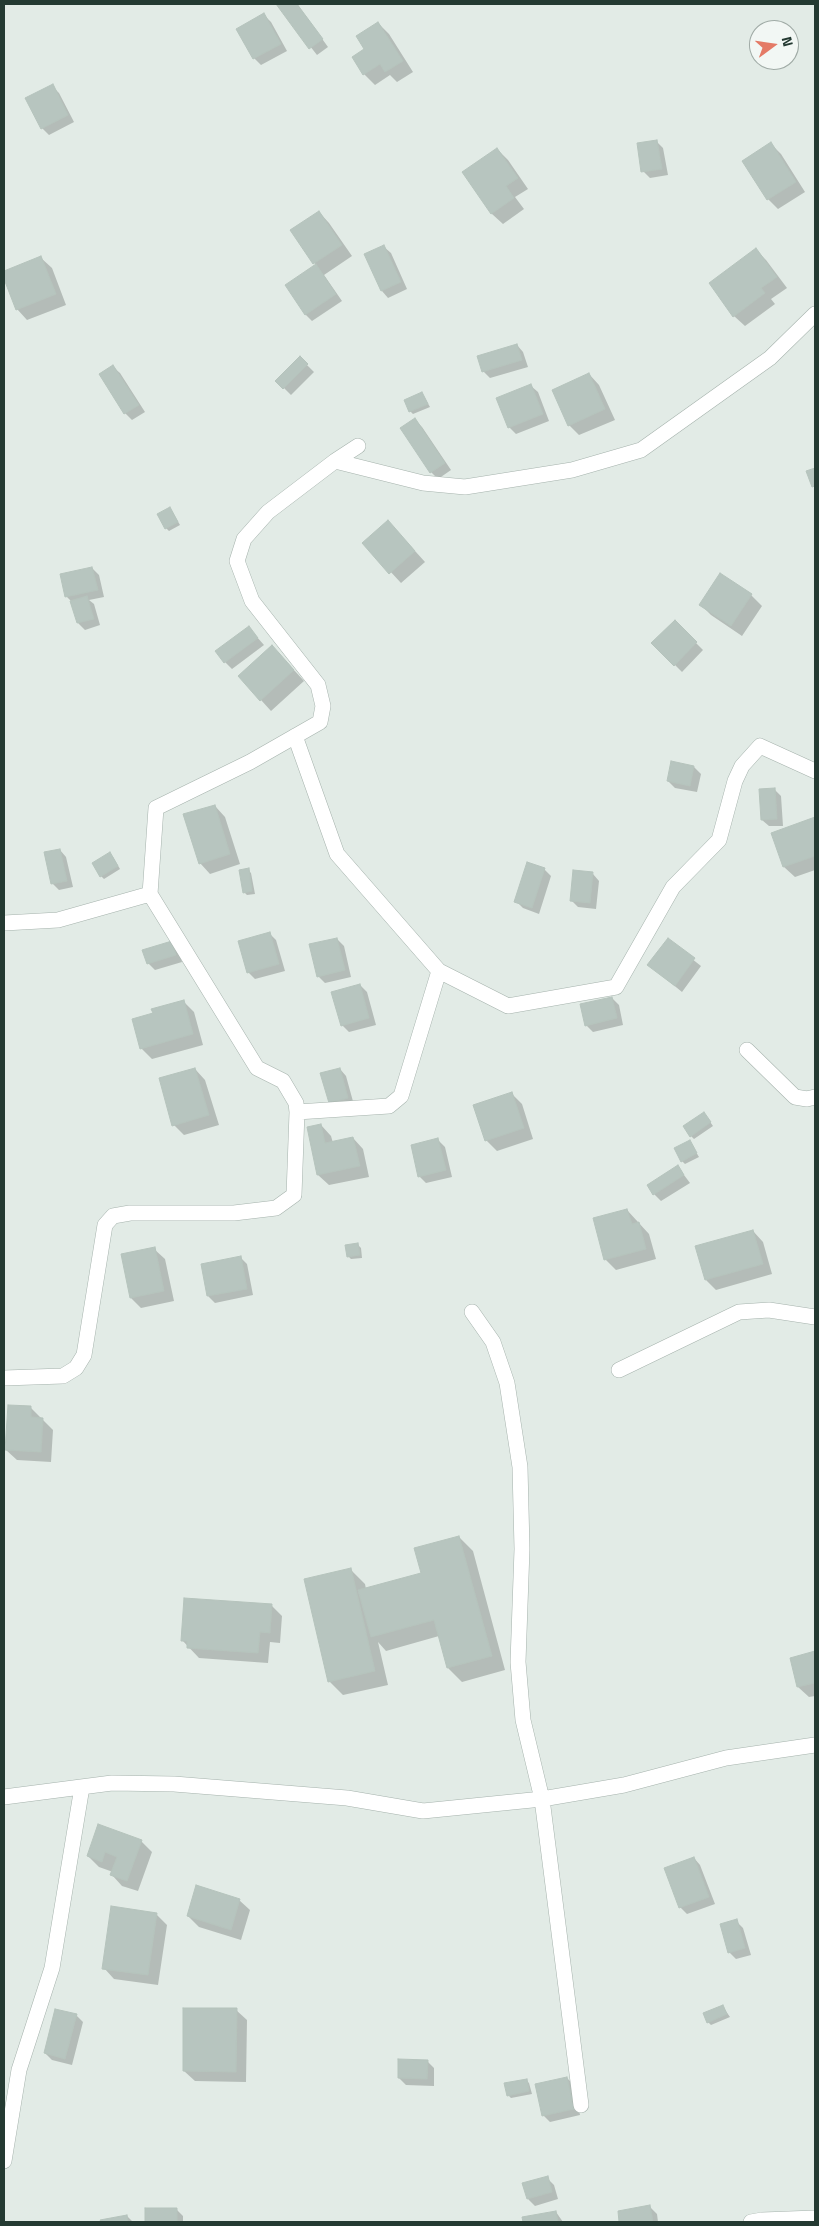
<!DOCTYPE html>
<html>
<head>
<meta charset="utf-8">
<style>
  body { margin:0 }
  #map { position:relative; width:819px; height:2226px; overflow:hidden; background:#e2ebe6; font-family:"Titillium Web",sans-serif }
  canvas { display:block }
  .frame { position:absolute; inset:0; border:5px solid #243a32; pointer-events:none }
  .north { position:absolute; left:749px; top:20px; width:50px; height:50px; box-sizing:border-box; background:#f2f7f4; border:1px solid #a0aba6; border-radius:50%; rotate:76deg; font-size:14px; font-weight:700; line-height:20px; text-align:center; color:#243a32 }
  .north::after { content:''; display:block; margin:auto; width:18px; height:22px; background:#e47a66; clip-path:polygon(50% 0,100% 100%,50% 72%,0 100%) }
</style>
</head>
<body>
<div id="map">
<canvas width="819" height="2226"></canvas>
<div class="frame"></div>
<div class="north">N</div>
</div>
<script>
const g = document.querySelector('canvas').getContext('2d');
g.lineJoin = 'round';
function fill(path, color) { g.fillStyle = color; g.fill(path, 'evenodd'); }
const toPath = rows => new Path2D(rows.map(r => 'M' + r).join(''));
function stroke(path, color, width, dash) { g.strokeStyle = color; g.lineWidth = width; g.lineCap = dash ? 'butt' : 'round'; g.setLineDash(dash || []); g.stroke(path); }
fill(toPath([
  [277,4,297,4,328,47,317,55],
  [264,15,271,22,287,51,261,65,254,58],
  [378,23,389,34,413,72,397,82,390,75,375,85,364,74,366,50],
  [52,86,59,93,74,122,49,135,42,128],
  [656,141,663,148,668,175,650,178,643,171],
  [771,144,781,154,805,192,778,209,768,199],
  [497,149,508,160,528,189,515,197,524,209,503,224,492,214,464,172],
  [319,212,329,223,352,256,324,275,342,301,312,321,305,314,316,265,292,231],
  [384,247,391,253,407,289,388,298,382,291],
  [756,250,766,260,787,288,771,299,775,304,745,326,734,316],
  [41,258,52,268,66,305,27,320,17,309,4,272],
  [517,345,523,352,528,367,490,378,483,371],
  [300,358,314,372,291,395,277,381],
  [113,367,120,373,145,412,132,420,125,413],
  [589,374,599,385,615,420,579,435,569,425],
  [531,386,538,392,549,421,516,434,509,427],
  [422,393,430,407,413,414,410,411],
  [415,420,422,427,451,470,438,479,431,472],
  [170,508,180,525,169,531,166,528],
  [388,521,425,562,401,583,364,543],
  [92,568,99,575,104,597,89,600,94,604,100,625,85,630,78,623,72,602,66,596],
  [751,595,762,606,742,636,711,615,701,605],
  [674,621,703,650,682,672,653,643],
  [249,628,264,645,232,669,225,662],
  [283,658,304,681,271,711,261,700],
  [694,767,701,774,697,792,675,788,668,781],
  [774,789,781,796,783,826,769,826,762,820],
  [215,806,225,817,240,864,210,874,200,863],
  [815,819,815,870,795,877,784,867,773,834],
  [60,850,66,857,73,887,59,890,52,883],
  [113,857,120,869,104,879,101,876],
  [544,869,551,876,539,914,523,908,516,901],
  [248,870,251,873,255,894,247,895,244,892],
  [593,874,599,881,596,909,578,907,571,900],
  [269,933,276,940,285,971,255,979,248,972],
  [337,939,344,946,351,977,325,983,318,976],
  [668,940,701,966,682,992,649,965],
  [171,942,178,949,182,962,155,970,148,963],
  [360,985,367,992,376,1025,349,1032,342,1025],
  [612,998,619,1005,623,1025,593,1032,586,1025],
  [184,1002,194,1012,203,1045,152,1059,141,1048,154,1014],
  [195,1069,205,1080,219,1125,184,1135,174,1125],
  [340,1069,346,1076,354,1105,330,1103],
  [512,1094,522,1104,533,1139,497,1151,486,1140],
  [704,1113,713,1126,694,1139,691,1136],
  [321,1125,331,1136,333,1143,353,1138,363,1149,369,1177,329,1185,318,1175,308,1128],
  [438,1140,445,1147,452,1177,426,1183,419,1176],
  [690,1142,699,1157,685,1164,682,1161],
  [678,1167,690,1183,661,1201,654,1194],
  [627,1210,649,1234,656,1259,616,1270,605,1259],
  [753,1231,763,1242,772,1274,716,1290,706,1280],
  [357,1244,361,1248,362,1258,351,1259,348,1256],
  [154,1249,165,1259,174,1301,141,1308,131,1298],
  [240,1257,247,1264,253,1295,215,1303,208,1296],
  [31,1408,53,1430,51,1462,17,1460,6,1450],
  [459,1537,473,1551,505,1670,462,1682,448,1668,439,1636,386,1651,378,1642,388,1685,343,1695,329,1681,351,1570,365,1584,366,1589,422,1574],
  [272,1606,282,1616,280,1643,270,1642,268,1663,199,1658,182,1640],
  [815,1652,815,1696,809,1697,798,1687,791,1659],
  [141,1841,152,1852,138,1891,122,1886,112,1875,113,1872,99,1867,88,1856],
  [694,1858,700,1865,715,1904,687,1914,680,1907],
  [239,1900,250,1910,241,1940,199,1927,188,1916],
  [156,1914,167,1925,158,1985,114,1979,104,1968],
  [736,1921,743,1928,751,1955,736,1959,729,1952],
  [723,2007,730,2017,711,2025,708,2022],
  [236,2010,247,2020,246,2082,195,2081,184,2071],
  [76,2015,83,2022,72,2065,52,2060,45,2053],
  [427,2061,434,2068,434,2086,406,2085,399,2078],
  [567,2078,574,2085,580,2115,550,2122,543,2115],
  [526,2080,529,2083,532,2094,511,2098,508,2095],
  [547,2178,554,2185,558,2199,535,2206,528,2199],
  [650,2207,657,2214,658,2222,621,2222,619,2212],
  [146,2209,176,2209,183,2216,183,2222,146,2222],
  [556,2212,563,2222,525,2222,524,2218],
  [127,2216,133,2222,102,2222,102,2221]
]), '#0003');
const building = toPath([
  [276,4,297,4,323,39,309,49,276,4],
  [264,13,281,44,253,59,236,29,264,13],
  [378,22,403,61,385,72,380,64,363,75,352,57,364,49,356,36,378,22],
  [53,84,68,115,41,129,25,98,53,84],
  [657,140,662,169,641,172,637,143,657,140],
  [771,142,796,182,767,200,742,161,771,142],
  [497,148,518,178,506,186,514,198,491,214,462,172,497,148],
  [319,211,342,245,313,264,290,230,319,211],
  [384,245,401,282,381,291,364,254,384,245],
  [756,248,777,277,761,288,765,293,733,317,709,283,756,248],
  [41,256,56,294,16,310,4,279,4,271,41,256],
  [316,264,336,294,305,315,285,285,316,264],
  [517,344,522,360,482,372,477,356,517,344],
  [300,356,308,364,283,389,275,381,300,356],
  [113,365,139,405,124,414,99,374,113,365],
  [589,373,605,409,568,426,552,390,589,373],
  [531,384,543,414,508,428,496,398,531,384],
  [422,392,428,404,409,412,404,400,422,392],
  [415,418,445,463,430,473,400,428,415,418],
  [815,468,815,486,812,487,806,471,815,468],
  [170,507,178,522,165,529,157,514,170,507],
  [388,520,415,551,389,574,362,543,388,520],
  [92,567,98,590,65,597,60,574,92,567],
  [720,573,752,594,731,626,699,605,720,573],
  [87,596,94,619,77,623,70,601,87,596],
  [675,620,697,642,674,666,651,643,675,620],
  [249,626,258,638,224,663,215,651,249,626],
  [272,645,294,670,260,701,238,676,272,645],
  [671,761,694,766,690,786,667,781,671,761],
  [775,788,777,819,761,820,759,789,775,788],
  [215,805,230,854,199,864,183,814,215,805],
  [815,817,815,856,783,867,771,833,815,817],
  [60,849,67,881,51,884,44,852,60,849],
  [110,852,118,866,100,877,92,863,110,852],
  [527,862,545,868,532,908,514,902,527,862],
  [249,868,252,891,243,893,239,870,249,868],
  [573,870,593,872,590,903,570,901,573,870],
  [270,932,279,964,247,973,238,941,270,932],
  [337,938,345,970,317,977,309,944,337,938],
  [668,938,695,958,675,986,647,965,668,938],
  [172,941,176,955,147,964,142,950,172,941],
  [360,984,369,1018,341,1026,331,992,360,984],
  [612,997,617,1018,585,1026,580,1004,612,997],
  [184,1000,193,1034,140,1049,132,1019,153,1013,151,1009,184,1000],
  [195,1068,209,1115,172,1126,159,1078,195,1068],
  [340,1068,348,1098,329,1103,320,1073,340,1068],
  [512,1092,524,1128,485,1141,473,1105,512,1092],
  [704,1112,711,1122,690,1137,683,1126,704,1112],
  [321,1124,325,1143,353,1137,360,1166,317,1175,307,1127,321,1124],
  [438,1138,446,1170,418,1177,411,1145,438,1138],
  [690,1140,697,1153,681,1162,674,1148,690,1140],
  [678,1165,684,1175,653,1195,647,1185,678,1165],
  [627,1209,632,1224,639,1222,646,1249,604,1260,593,1218,627,1209],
  [753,1230,763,1264,705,1280,695,1246,753,1230],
  [358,1243,360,1255,347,1257,345,1245,358,1243],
  [155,1247,164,1291,130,1298,121,1254,155,1247],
  [241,1256,247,1289,207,1296,201,1264,241,1256],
  [8,1405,31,1406,31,1417,43,1418,41,1452,5,1450,8,1405],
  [459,1536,492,1656,447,1668,434,1620,371,1637,358,1590,421,1573,414,1548,459,1536],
  [351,1568,375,1671,328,1682,304,1579,351,1568],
  [184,1598,272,1604,270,1633,260,1632,258,1653,187,1648,187,1641,181,1641,184,1598],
  [815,1651,815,1683,797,1687,790,1658,815,1651],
  [98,1824,142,1840,127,1881,110,1875,117,1857,105,1852,102,1862,87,1856,98,1824],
  [694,1857,709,1897,679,1908,664,1868,694,1857],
  [196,1885,240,1899,231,1930,187,1916,196,1885],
  [111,1906,157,1913,148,1975,102,1969,111,1906],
  [737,1919,745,1948,728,1953,720,1924,737,1919],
  [723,2005,727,2014,707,2023,703,2013,723,2005],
  [183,2008,237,2008,236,2072,183,2071,183,2008],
  [55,2009,77,2014,65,2059,44,2053,55,2009],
  [398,2059,428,2060,427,2079,398,2078,398,2059],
  [567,2077,574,2109,542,2116,535,2084,567,2077],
  [527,2079,529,2091,507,2096,504,2083,527,2079],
  [548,2176,552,2192,527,2199,522,2183,548,2176],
  [650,2205,653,2222,619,2222,618,2211,650,2205],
  [145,2208,177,2208,177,2222,145,2222,145,2208],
  [556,2211,558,2222,523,2222,522,2217,556,2211],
  [127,2215,128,2222,101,2222,100,2220,127,2215]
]);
fill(building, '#b7c5bf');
stroke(building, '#b5c3bc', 1);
const street = toPath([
  [335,461,423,483,465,487,572,470,641,450,770,358,815,314],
  [295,736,337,854,439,971,508,1006,616,987,673,887,719,840,735,781,742,766,760,746,815,771],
  [4,923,58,920,150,894],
  [747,1050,795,1097,807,1099,815,1097],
  [297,1112,389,1106,401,1096,439,971],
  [472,1312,493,1342,507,1383,520,1467,522,1549,518,1662,523,1720,542,1799,581,2105],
  [619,1370,739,1312,769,1310,815,1317],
  [4,1378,63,1376,76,1368,84,1355,105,1225,113,1216,130,1213,234,1213,276,1208,294,1195,297,1112,296,1103,283,1081,257,1068,150,894,156,808,250,762,320,722,323,706,318,685,252,601,237,561,244,539,268,512,335,461,358,446],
  [4,1797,112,1783,174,1784,347,1798,423,1811,542,1799,624,1785,726,1758,815,1745],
  [4,2161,19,2070,52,1968,82,1787],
  [751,2222,762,2220,815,2218]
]);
stroke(street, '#a5b2ac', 16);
stroke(street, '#fff', 15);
</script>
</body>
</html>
